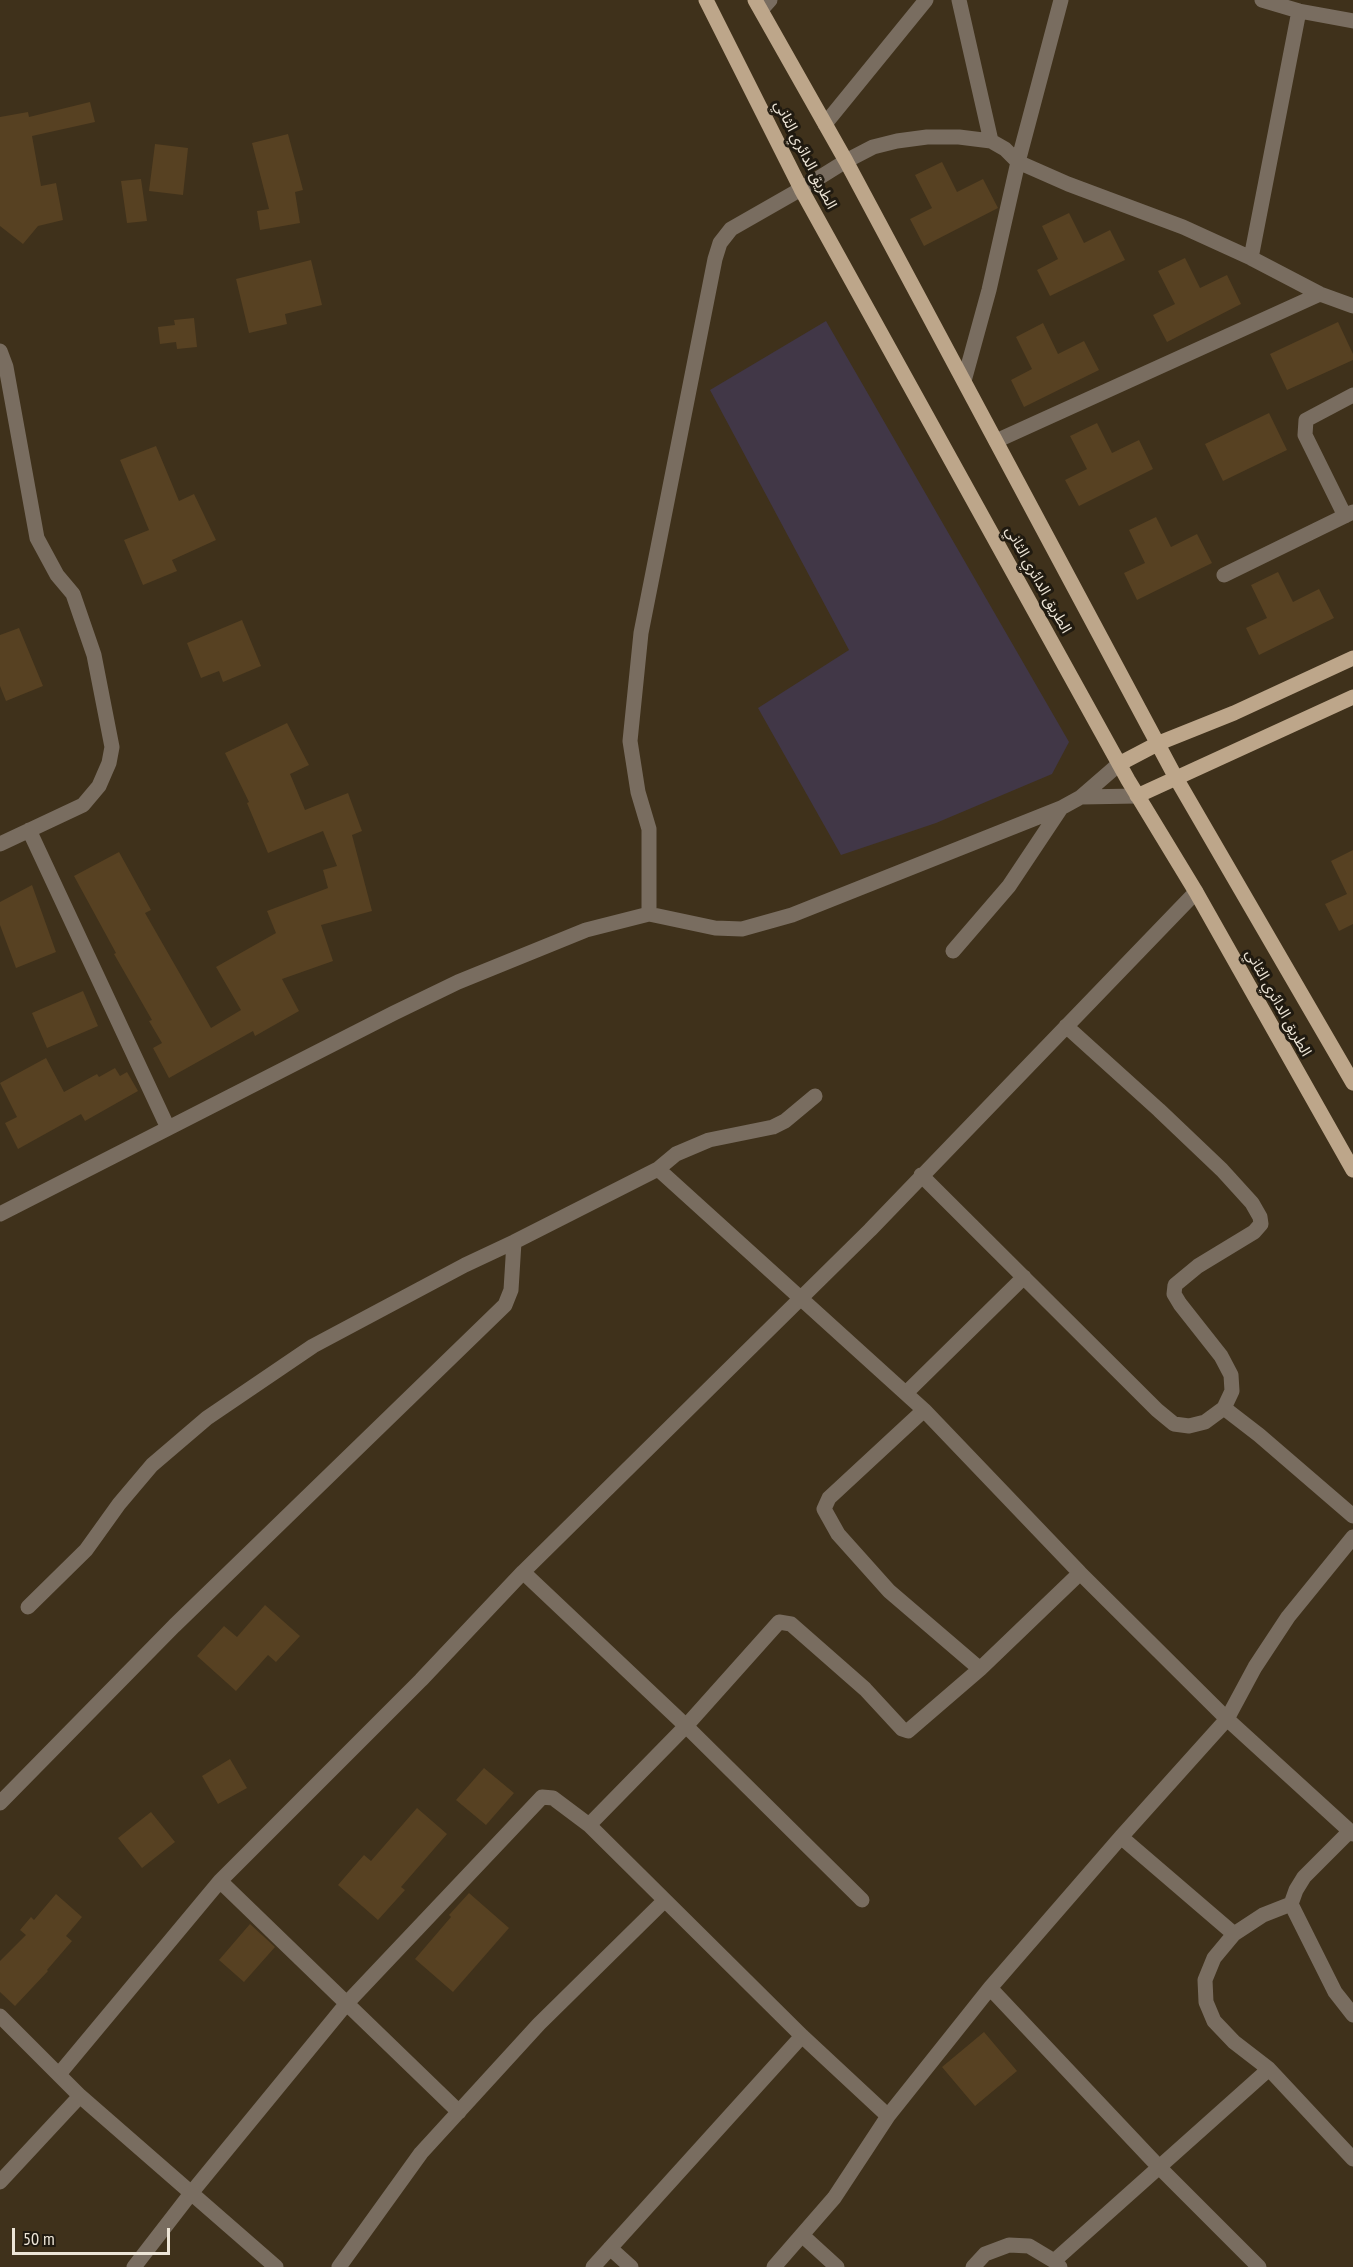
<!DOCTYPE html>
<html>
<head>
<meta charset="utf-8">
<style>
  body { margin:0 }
  #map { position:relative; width:1353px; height:2267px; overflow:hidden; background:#3f311b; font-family:"PT Sans Narrow",sans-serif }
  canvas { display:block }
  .scale { position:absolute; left:12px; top:2228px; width:158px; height:27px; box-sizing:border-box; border:3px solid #ede5d7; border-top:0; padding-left:8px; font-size:18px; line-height:21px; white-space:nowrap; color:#ede5d7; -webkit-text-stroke:4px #201a10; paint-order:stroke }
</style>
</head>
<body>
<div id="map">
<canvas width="1353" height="2267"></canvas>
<div class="scale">50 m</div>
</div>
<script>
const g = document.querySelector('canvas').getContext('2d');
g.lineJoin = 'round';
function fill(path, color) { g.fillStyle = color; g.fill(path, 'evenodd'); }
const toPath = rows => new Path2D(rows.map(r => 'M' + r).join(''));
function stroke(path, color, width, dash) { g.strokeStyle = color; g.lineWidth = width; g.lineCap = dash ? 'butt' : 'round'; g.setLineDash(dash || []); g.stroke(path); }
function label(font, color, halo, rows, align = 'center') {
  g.font = font + ' "PT Sans Narrow","Noto Sans Arabic",sans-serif'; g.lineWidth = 6; g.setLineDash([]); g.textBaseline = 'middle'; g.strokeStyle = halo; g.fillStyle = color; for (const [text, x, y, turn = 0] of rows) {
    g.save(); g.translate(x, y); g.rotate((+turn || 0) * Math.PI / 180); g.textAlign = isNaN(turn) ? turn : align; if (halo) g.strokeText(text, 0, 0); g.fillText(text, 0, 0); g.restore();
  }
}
fill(toPath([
  [826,321,1069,742,1052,774,936,823,841,855,758,708,849,650,710,390]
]), '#413747');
fill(toPath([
  [90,102,95,122,32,136,41,186,56,183,63,220,38,226,23,244,0,226,0,117,28,112,29,117],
  [288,134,303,190,295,192,300,223,260,230,257,211,269,209,252,143],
  [155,144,188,148,183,195,149,191],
  [942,162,957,192,983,179,998,208,924,246,910,219,932,208,915,175],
  [141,179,147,221,127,223,121,181],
  [1069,213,1084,243,1110,230,1125,260,1050,296,1037,270,1058,259,1042,226],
  [1185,258,1200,288,1227,275,1241,304,1167,342,1153,315,1175,304,1158,271],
  [311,260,322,305,285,314,287,324,249,333,236,279],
  [194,318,197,347,177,349,176,342,160,344,158,327,175,325,174,320],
  [1338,322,1353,354,1353,360,1287,390,1270,354],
  [1043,323,1058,354,1084,341,1099,370,1024,407,1011,380,1032,369,1016,337],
  [1269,413,1287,450,1223,481,1205,444],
  [1097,423,1112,453,1139,440,1153,469,1079,506,1065,480,1087,469,1070,436],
  [156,446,179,501,194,494,216,540,172,560,177,571,143,585,124,540,149,530,120,460],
  [1156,517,1171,547,1197,534,1212,563,1137,600,1124,573,1145,563,1129,530],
  [1278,572,1293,602,1319,589,1334,618,1259,655,1246,628,1267,618,1251,585],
  [242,620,261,666,223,682,219,671,201,678,187,643],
  [19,628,43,686,6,701,0,686,0,635],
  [287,723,309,765,290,774,305,810,348,793,362,831,352,835,372,911,321,925,333,961,282,979,299,1011,255,1036,253,1031,169,1078,153,1048,162,1043,149,1021,152,1020,114,954,116,953,74,876,119,852,151,910,145,913,211,1028,241,1010,216,967,276,933,267,911,328,888,323,870,337,866,323,831,268,853,247,803,249,802,225,753],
  [1353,850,1353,924,1339,931,1325,904,1347,894,1331,861],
  [32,885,56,952,16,968,0,925,0,902],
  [83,991,98,1026,47,1048,32,1013],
  [46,1058,64,1092,97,1074,99,1077,115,1068,120,1076,127,1072,138,1091,85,1121,81,1114,18,1149,5,1123,17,1117,0,1083],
  [265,1605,300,1636,276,1662,268,1655,236,1691,197,1656,224,1626,237,1637],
  [230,1759,247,1788,218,1804,202,1776],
  [484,1768,514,1793,486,1825,456,1800],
  [417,1808,447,1834,401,1887,405,1890,378,1920,338,1885,364,1855,371,1861],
  [151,1812,175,1842,142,1868,118,1838],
  [469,1893,509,1928,453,1992,415,1959,451,1917,449,1915],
  [56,1894,82,1917,66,1936,72,1941,47,1970,48,1971,15,2006,0,1992,0,1961,26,1935,20,1930,31,1917,34,1920],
  [250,1924,275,1947,244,1982,219,1960],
  [984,2032,1017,2071,975,2106,942,2067]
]), '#574122');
stroke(toPath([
  [959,0,991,141],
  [1262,0,1299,11,1353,21],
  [761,10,770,0],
  [825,124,926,0],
  [1251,258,1299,11],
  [0,351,6,367,37,538,57,575,73,594,94,655,112,747,109,763,99,786,83,805,0,844],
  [964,381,989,290,1018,162,1061,0],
  [996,441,1320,294],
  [1345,516,1305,435,1306,420,1353,395],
  [1224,575,1353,512],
  [1081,797,1137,796],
  [29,830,168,1128],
  [649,914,649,829,638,792,630,741,641,633,715,259,720,243,731,229,801,189,846,161,873,147,897,141,927,137,959,137,991,141,1005,149,1018,162,1068,184,1183,227,1251,258,1320,294,1353,306],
  [953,951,1009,886,1061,808],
  [1066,1026,1159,1110,1222,1170,1252,1203,1260,1217,1261,1224,1254,1232,1198,1266,1175,1285,1174,1294,1180,1304,1221,1356,1231,1375,1232,1391,1224,1408],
  [658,1169,924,1410,1080,1573,1227,1719,1353,1834],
  [921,1175,1157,1410,1174,1424,1189,1426,1205,1422,1224,1408,1259,1435,1353,1516],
  [0,1214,394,1013,458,982,586,930,649,914,715,928,742,929,792,915,1061,808,1081,797,1119,764],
  [906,1393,1024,1277],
  [924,1410,829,1498,824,1509,838,1534,889,1591,980,1669],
  [523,1572,686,1726,862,1900],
  [28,1607,86,1550,119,1504,152,1465,207,1418,313,1346,465,1265,514,1242,658,1169,676,1154,709,1140,773,1127,785,1121,815,1096],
  [0,1803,174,1626,505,1305,511,1290,514,1242],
  [589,1825,686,1726,779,1622,791,1624,865,1689,902,1729,908,1731,980,1669,1080,1573],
  [1350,1831,1304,1877,1296,1890,1291,1904,1335,1992,1353,2015],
  [1121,1837,1234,1934],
  [220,1881,459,2112],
  [990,1988,1159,2167,1259,2267],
  [0,2016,80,2096,276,2267],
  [1269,2069,1234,2042,1214,2021,1206,2002,1205,1980,1214,1958,1234,1934,1263,1915,1291,1904],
  [60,2073,220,1881,421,1680,523,1572,870,1230,1196,892],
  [0,2182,80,2096],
  [803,2236,837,2267],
  [610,2248,631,2267],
  [1054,2261,1269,2069,1353,2159],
  [134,2267,192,2192,347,2003,542,1797,553,1798,589,1825,802,2036,888,2116],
  [339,2267,421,2153,539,2024,664,1901],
  [593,2267,802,2036],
  [774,2267,834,2198,888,2116,990,1988,1121,1837,1227,1719,1255,1667,1288,1617,1353,1537],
  [973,2267,985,2254,1009,2245,1029,2246,1054,2261,1060,2267]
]), '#796d60', 15);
stroke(toPath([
  [706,0,801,189,1128,780,1196,892,1353,1170],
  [755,0,846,161,1176,778,1353,1083],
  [1119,764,1159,743,1234,713,1353,658],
  [1137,796,1353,697]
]), '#bda68a', 15);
label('15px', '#ede5d7', '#201a10', [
  ["الطريق الدائري الثاني",805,155,63],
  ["الطريق الدائري الثاني",1038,580,61],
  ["الطريق الدائري الثاني",1278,1003,61]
]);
</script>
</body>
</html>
